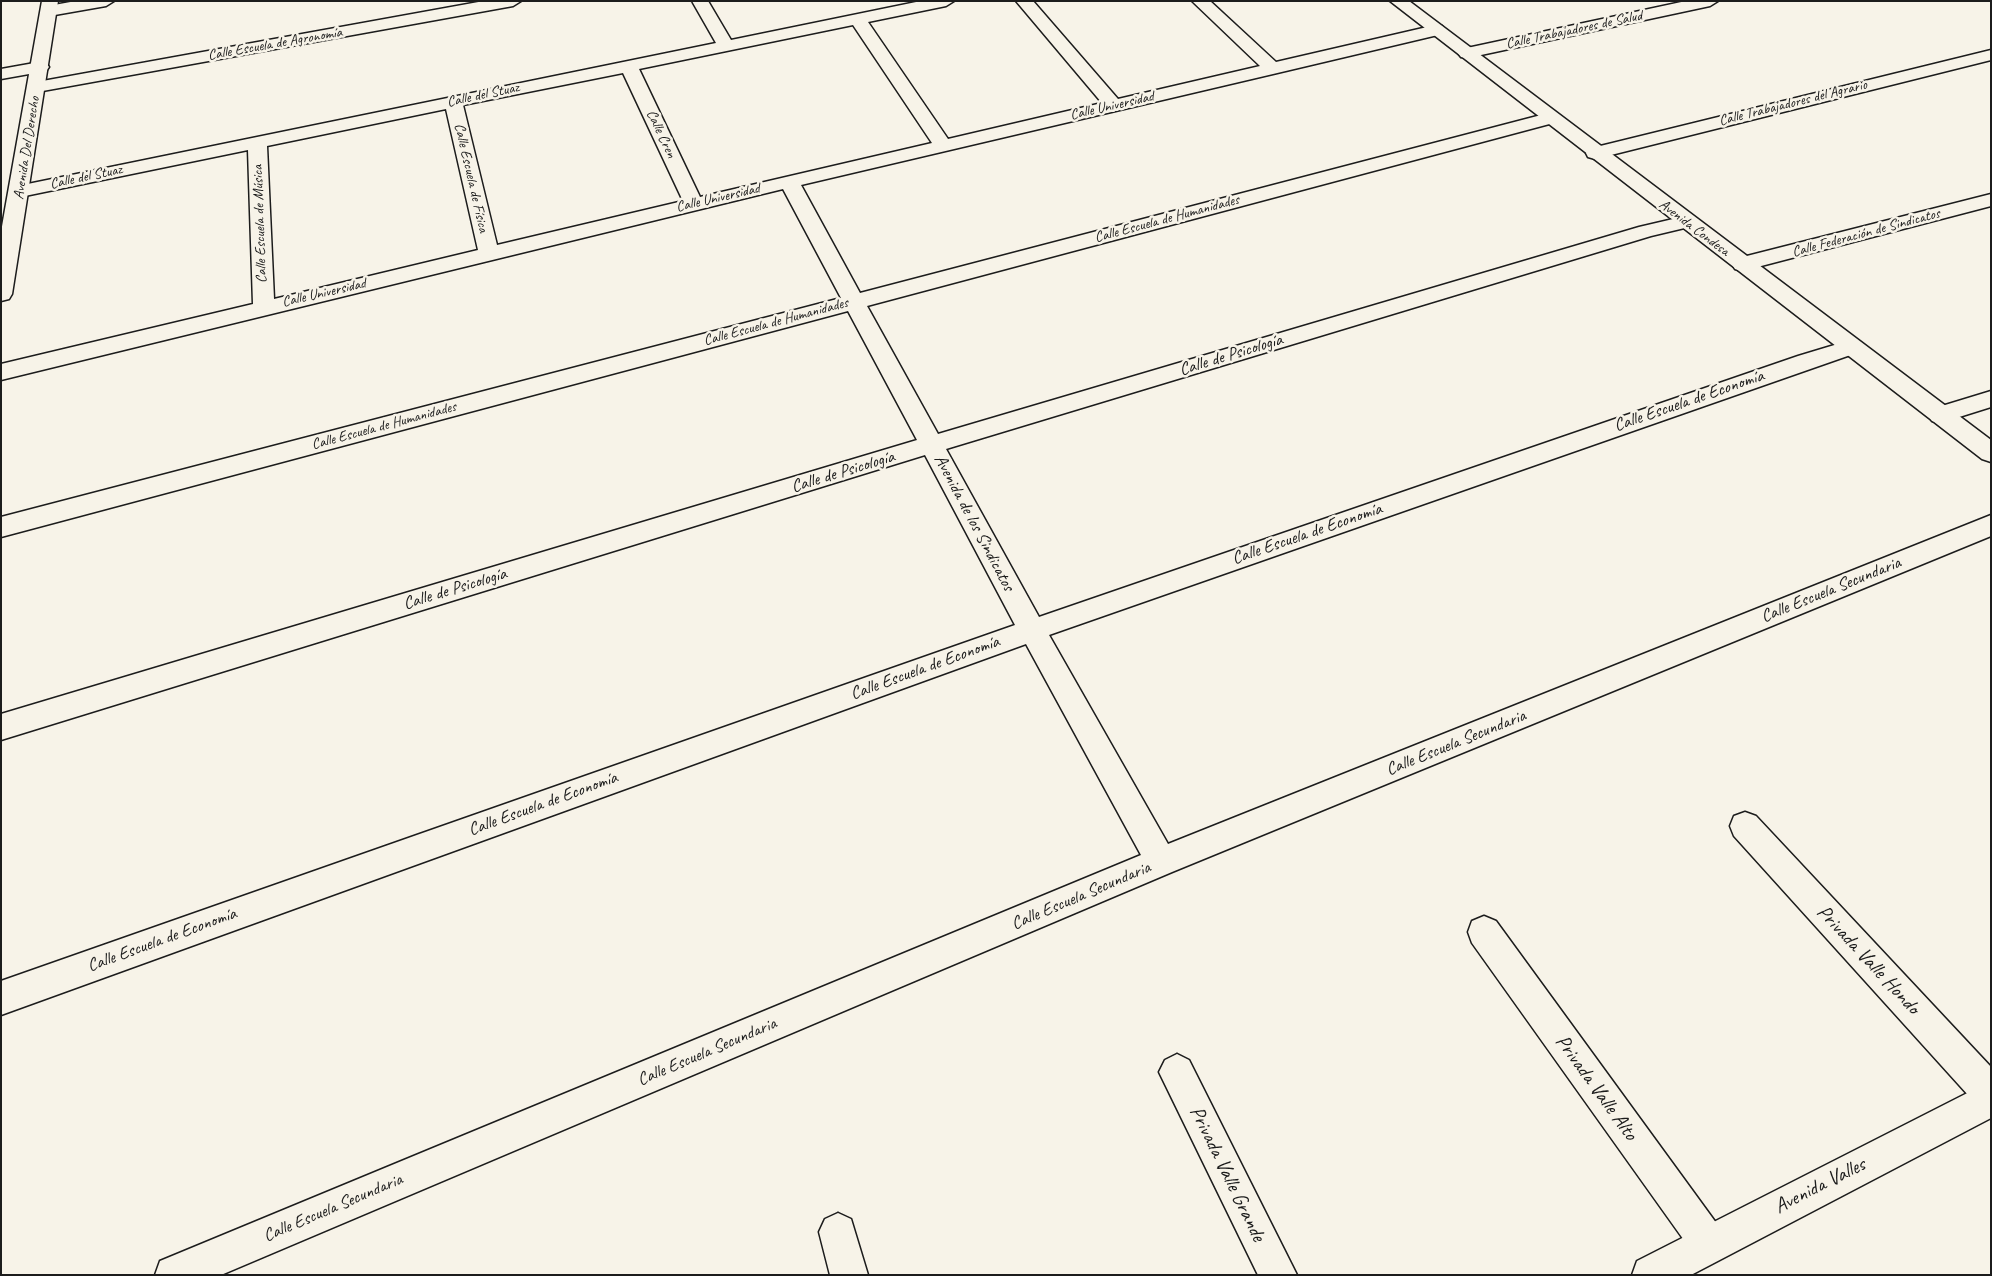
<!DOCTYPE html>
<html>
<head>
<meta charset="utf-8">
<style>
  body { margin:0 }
  #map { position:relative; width:1992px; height:1276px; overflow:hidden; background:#f7f3e8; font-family:Caveat,sans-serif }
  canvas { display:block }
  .frame { position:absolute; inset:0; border:2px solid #1c1c1c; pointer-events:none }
</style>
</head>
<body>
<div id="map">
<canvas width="1992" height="1276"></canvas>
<div class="frame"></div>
</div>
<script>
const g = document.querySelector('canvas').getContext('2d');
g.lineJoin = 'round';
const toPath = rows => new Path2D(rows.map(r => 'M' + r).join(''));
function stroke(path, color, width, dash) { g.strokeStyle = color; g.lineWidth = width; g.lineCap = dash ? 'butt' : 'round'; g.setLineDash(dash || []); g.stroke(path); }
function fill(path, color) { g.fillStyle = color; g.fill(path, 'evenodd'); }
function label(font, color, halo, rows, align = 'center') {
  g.font = font + ' Caveat,sans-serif'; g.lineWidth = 5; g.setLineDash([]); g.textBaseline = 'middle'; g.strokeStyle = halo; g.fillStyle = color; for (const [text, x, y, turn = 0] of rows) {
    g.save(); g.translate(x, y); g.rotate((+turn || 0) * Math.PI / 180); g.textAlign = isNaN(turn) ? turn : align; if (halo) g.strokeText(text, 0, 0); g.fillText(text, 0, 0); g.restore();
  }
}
const street = toPath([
  [76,1,114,1,106,6,49,16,43,15,41,11,43,7,76,1],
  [484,1,521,1,513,6,37,92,31,91,28,87,31,83,37,82,484,1],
  [692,1,708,1,731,40,921,1,954,1,946,6,868,22,948,139,1102,103,1016,1,1033,1,1118,99,1260,66,1192,1,1210,1,1276,62,1436,25,1442,26,1444,30,1442,34,1273,74,801,185,860,293,1545,114,1551,112,1557,114,1560,118,1557,122,867,306,938,434,1639,227,1686,216,1693,218,1696,222,1693,226,1651,236,946,449,1039,617,1798,356,1851,340,1859,342,1862,347,1859,352,1049,635,1168,844,1991,515,1991,536,1172,872,221,1275,155,1275,160,1261,1141,855,1026,644,1,1015,1,981,1015,625,925,455,1,740,1,714,917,440,848,311,1,537,1,517,841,298,783,189,1,380,1,364,253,304,248,150,20,197,13,195,10,191,13,187,716,43,692,1],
  [853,25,932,143,700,197,639,69,853,25],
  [623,73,683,201,497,245,463,105,623,73],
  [446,109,478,250,274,299,267,146,446,109],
  [1686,1,1718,1,1710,6,1467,58,1461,57,1458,53,1461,49,1467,48,1686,1],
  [1991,50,1991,60,1595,159,1588,157,1586,153,1588,149,1991,50],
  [40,62,46,63,49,67,46,71,1,79,1,69,40,62],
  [1991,194,1991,206,1742,271,1735,269,1732,264,1735,259,1991,194],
  [1991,391,1991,407,1940,423,1932,421,1928,415,1932,409,1991,391],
  [1745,812,1756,816,1991,1067,1991,1111,1978,1106,1734,836,1730,826,1734,816,1745,812],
  [1484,916,1496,921,1722,1231,1728,1244,1722,1257,1709,1263,1696,1257,1472,943,1468,932,1472,921,1484,916],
  [1177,1054,1189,1060,1297,1275,1258,1275,1159,1072,1165,1060,1177,1054],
  [838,1213,851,1219,868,1275,830,1275,819,1232,825,1219,838,1213]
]);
const secondary = toPath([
  [42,1,58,1,12,294,9,299,1,301,1,232,42,1],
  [1390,1,1409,1,1991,440,1991,462,1982,459,1390,1],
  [1991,1081,1991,1118,1691,1275,1632,1275,1637,1261,1991,1081]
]);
stroke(street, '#1c1c1c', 3);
stroke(secondary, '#1c1c1c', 3);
fill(street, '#f7f3e8');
fill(secondary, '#f7f3e8');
label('15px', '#1c1c1c', '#f7f3e8', [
  ["Calle Trabajadores de Salud",1574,30,-12],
  ["Calle Escuela de Agronomía",275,44,-10],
  ["Calle del Stuaz",483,95,-12],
  ["Calle Trabajadores del Agrario",1793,103,-14],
  ["Calle Universidad",1112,106,-13],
  ["Calle Cren",661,134,65],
  ["Avenida Del Derecho",27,148,-81],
  ["Calle del Stuaz",86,177,-12],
  ["Calle Escuela de Física",471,178,77],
  ["Calle Universidad",718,198,-13],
  ["Calle Escuela de Humanidades",1167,219,-15],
  ["Calle Escuela de Música",260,224,-92],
  ["Avenida Condesa",1694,228,37],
  ["Calle Federación de Sindicatos",1866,233,-15],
  ["Calle Universidad",324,293,-13],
  ["Calle Escuela de Humanidades",776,322,-15],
  ["Calle Escuela de Humanidades",384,426,-15]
]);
label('18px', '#1c1c1c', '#f7f3e8', [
  ["Calle de Psicología",1231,355,-17],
  ["Calle Escuela de Economía",1689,401,-19],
  ["Calle de Psicología",843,472,-17],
  ["Avenida de los Sindicatos",974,523,62],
  ["Calle Escuela de Economía",1307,534,-19],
  ["Calle de Psicología",455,589,-17],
  ["Calle Escuela Secundaria",1831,590,-22],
  ["Calle Escuela de Economía",925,668,-20],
  ["Calle Escuela Secundaria",1456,743,-22],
  ["Calle Escuela de Economía",543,804,-20],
  ["Calle Escuela Secundaria",1081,896,-23],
  ["Calle Escuela de Economía",162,940,-20],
  ["Calle Escuela Secundaria",707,1052,-23],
  ["Calle Escuela Secundaria",333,1208,-23]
]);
label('21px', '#1c1c1c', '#f7f3e8', [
  ["Privada Valle Hondo",1868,960,47],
  ["Privada Valle Alto",1596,1088,54],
  ["Privada Valle Grande",1227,1174,64],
  ["Avenida Valles",1820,1186,-27]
]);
</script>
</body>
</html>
